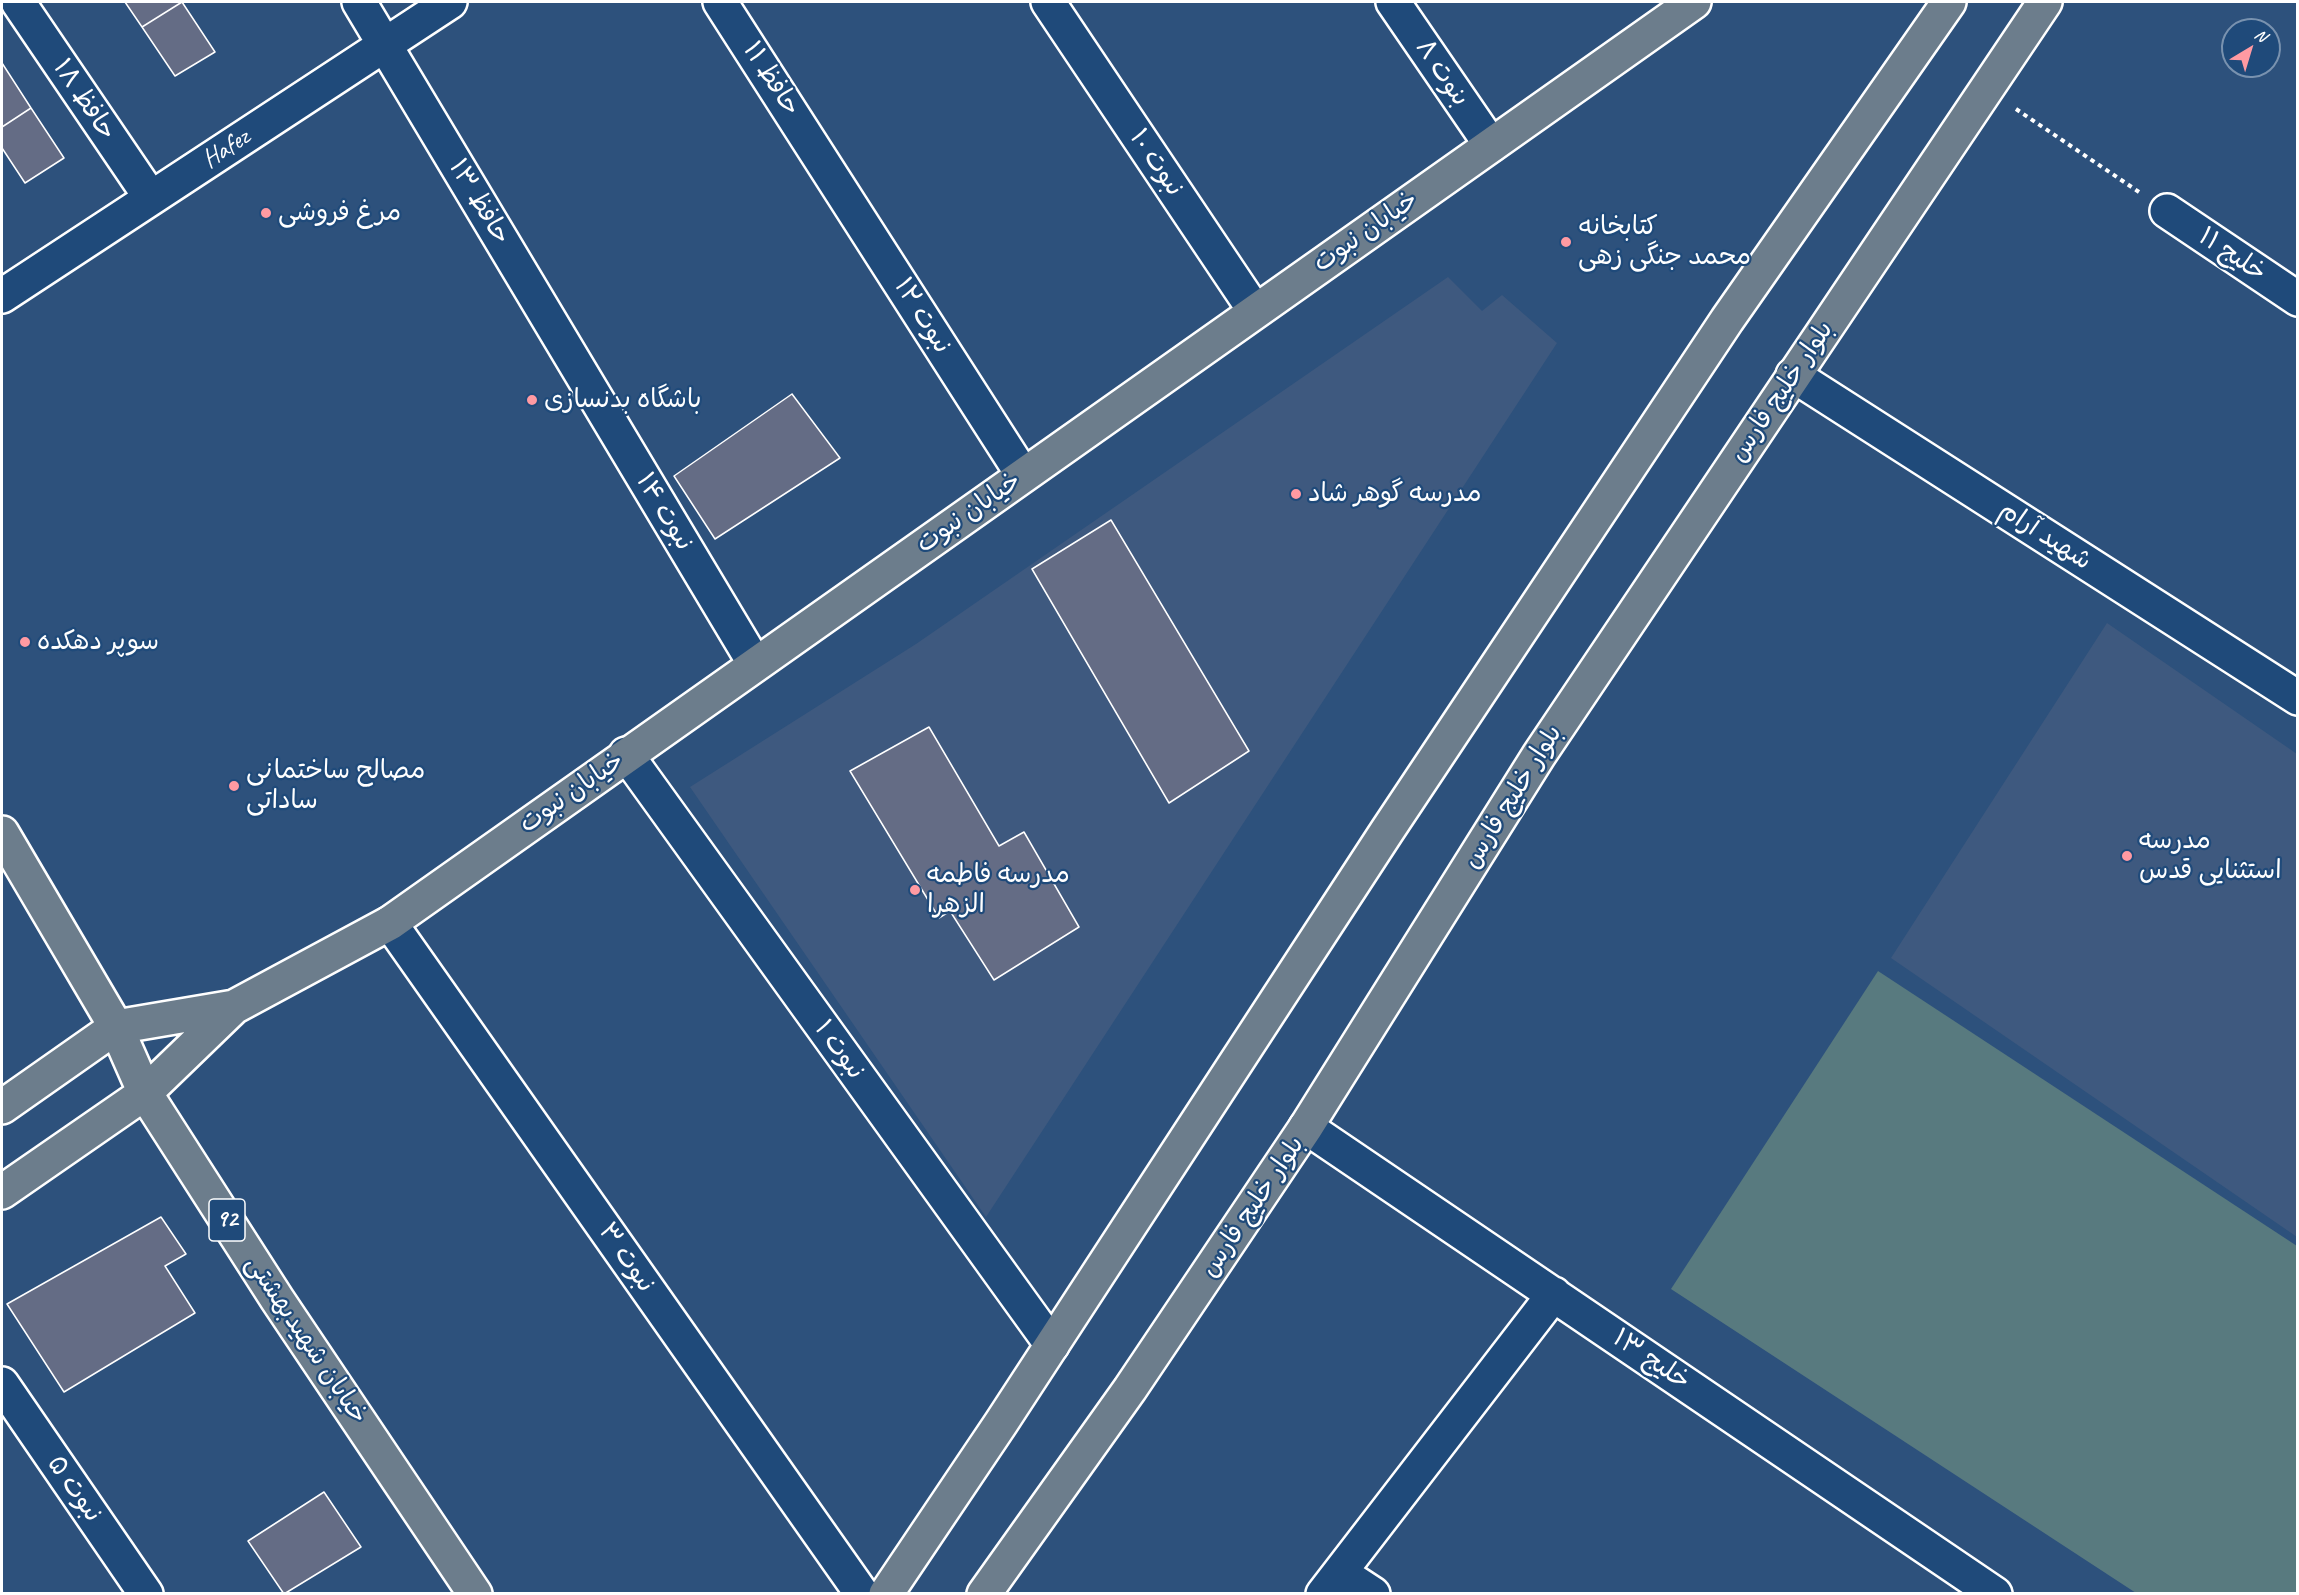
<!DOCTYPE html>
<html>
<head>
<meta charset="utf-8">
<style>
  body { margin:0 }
  #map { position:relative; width:2299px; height:1595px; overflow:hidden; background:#2d517c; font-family:Caveat,sans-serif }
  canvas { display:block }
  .frame { position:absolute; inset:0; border:3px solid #fff; pointer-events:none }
  .north { position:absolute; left:2221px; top:18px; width:60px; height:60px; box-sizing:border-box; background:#1f4a7a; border:2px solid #7992af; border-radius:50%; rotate:38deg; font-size:16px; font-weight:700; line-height:24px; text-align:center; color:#fff }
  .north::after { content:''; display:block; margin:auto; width:21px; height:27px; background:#ff9aa2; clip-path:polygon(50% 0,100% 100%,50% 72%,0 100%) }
</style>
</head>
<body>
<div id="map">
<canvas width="2299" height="1595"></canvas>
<div class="frame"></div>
<div class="north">N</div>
</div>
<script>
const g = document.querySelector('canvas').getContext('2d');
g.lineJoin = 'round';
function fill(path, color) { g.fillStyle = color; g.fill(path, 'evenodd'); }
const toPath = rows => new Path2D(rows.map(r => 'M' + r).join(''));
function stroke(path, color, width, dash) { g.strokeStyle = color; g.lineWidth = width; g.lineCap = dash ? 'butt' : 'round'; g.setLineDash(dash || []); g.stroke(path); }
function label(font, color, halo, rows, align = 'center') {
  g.font = font + ' Caveat,"Playpen Sans Arabic",sans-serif'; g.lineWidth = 4.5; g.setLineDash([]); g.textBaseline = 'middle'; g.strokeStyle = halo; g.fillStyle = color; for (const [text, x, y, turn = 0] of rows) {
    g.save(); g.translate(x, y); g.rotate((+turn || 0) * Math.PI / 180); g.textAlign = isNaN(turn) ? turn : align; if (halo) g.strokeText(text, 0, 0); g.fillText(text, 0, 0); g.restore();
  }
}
fill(toPath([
  [1448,277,1482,311,1502,295,1557,343,986,1217,690,787,916,644],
  [2107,623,2297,754,2297,1237,1891,958]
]), '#3e597f');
fill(toPath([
  [1878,971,2297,1246,2297,1593,2136,1593,1671,1289]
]), '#587a7f');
const building = toPath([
  [125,2,182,2,142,27,125,2],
  [182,2,215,52,175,76,142,27,182,2],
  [2,63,31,108,2,127,2,63],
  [31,108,64,158,25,183,2,148,2,127,31,108],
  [792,394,840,458,715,539,674,476,792,394],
  [1111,520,1249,751,1169,803,1032,569,1111,520],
  [929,727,999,846,1024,832,1079,927,994,980,950,911,939,918,850,771,929,727],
  [161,1217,186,1254,165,1266,195,1313,64,1392,7,1304,161,1217],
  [324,1492,361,1547,284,1594,248,1541,324,1492]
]);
fill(building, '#646c85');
stroke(building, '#fff', 1.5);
const minor = toPath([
  [18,2,151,198],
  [359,2,755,664],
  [720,2,1023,475],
  [1048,2,1255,311],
  [1393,2,1491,145],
  [2167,211,2298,299],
  [2,296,450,2],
  [1793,375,2298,698],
  [626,754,1052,1345],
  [390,923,862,1594],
  [1306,1127,1995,1594],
  [2,1384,146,1594],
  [1341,1573,1373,1594],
  [1323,1594,1554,1294]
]);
const major = toPath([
  [2,833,116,1027,145,1093,277,1299,475,1594],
  [2,1107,116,1027,234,1007],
  [2,1192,145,1093,234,1007,390,923,1694,2],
  [886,1594,1001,1423,1387,831,1727,320,1949,2],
  [984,1594,1130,1389,1306,1127,1539,755,2045,2]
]);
stroke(minor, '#fff', 38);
stroke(major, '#fff', 38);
stroke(toPath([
  [2016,109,2139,192]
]), '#fff', 4, [4.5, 4.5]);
stroke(minor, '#1f4a7a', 33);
stroke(major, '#6c7d8c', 33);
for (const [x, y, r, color] of [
  [266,213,6,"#ff9aa2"],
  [1566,242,6,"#ff9aa2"],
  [532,400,6,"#ff9aa2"],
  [1296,494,6,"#ff9aa2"],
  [25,642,6,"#ff9aa2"],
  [234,786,6,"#ff9aa2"],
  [2127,856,6,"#ff9aa2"],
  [915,890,6,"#ff9aa2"]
]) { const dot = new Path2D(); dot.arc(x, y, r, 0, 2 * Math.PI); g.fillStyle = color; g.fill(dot); stroke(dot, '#1f4a7a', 2); }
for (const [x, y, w] of [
  [227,1220,36]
]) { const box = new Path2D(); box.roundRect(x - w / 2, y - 21, w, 42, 4.5); g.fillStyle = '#1f4a7a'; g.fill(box); stroke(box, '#fff', 1.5); }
label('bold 24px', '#fff', null, [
  ["92",227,1220]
]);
label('26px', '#fff', '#1f4a7a', [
  ["بنوت ۸",1442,73,56],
  ["حافظ ۱۱",771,79,57],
  ["حافظ ۱۸",84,100,56],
  ["Hafez",226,149,-33],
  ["نبوت ۱۰",1156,163,56],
  ["حافظ ۱۳",479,202,59],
  ["خیابان نبوت",1366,232,-35],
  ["خلیج ۱۱",2232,255,34],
  ["نبوت ۱۲",922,316,58],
  ["بلوار خلیج فارس",1782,392,-56],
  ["نبوت ۱۴",664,512,59],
  ["خیابان نبوت",969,513,-35],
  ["شهید آرام",2045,536,33],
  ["خیابان نبوت",572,793,-35],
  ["بلوار خلیج فارس",1513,797,-58],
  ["نبوت ۱",839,1050,54],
  ["بلوار خلیج فارس",1253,1207,-56],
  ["نبوت ۳",626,1258,55],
  ["خیابان شهیدبهشتی",306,1340,56],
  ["خلیج ۱۳",1651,1360,34],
  ["نبوت ۵",74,1489,55]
]);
label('26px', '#fff', '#1f4a7a', [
  ["مرغ فروشی",278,213],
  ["کتابخانه",1578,227],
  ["محمد جنگی زهی",1578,257],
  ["باشگاه بدنسازی",544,400],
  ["مدرسه گوهر شاد",1308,494],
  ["سوپر دهکده",37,642],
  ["مصالح ساختمانی",246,771],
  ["ساداتی",246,801],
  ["مدرسه",2139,841],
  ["استثنایی قدس",2139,871],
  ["مدرسه فاطمه",927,875],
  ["الزهرا",927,905]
], 'left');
</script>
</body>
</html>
